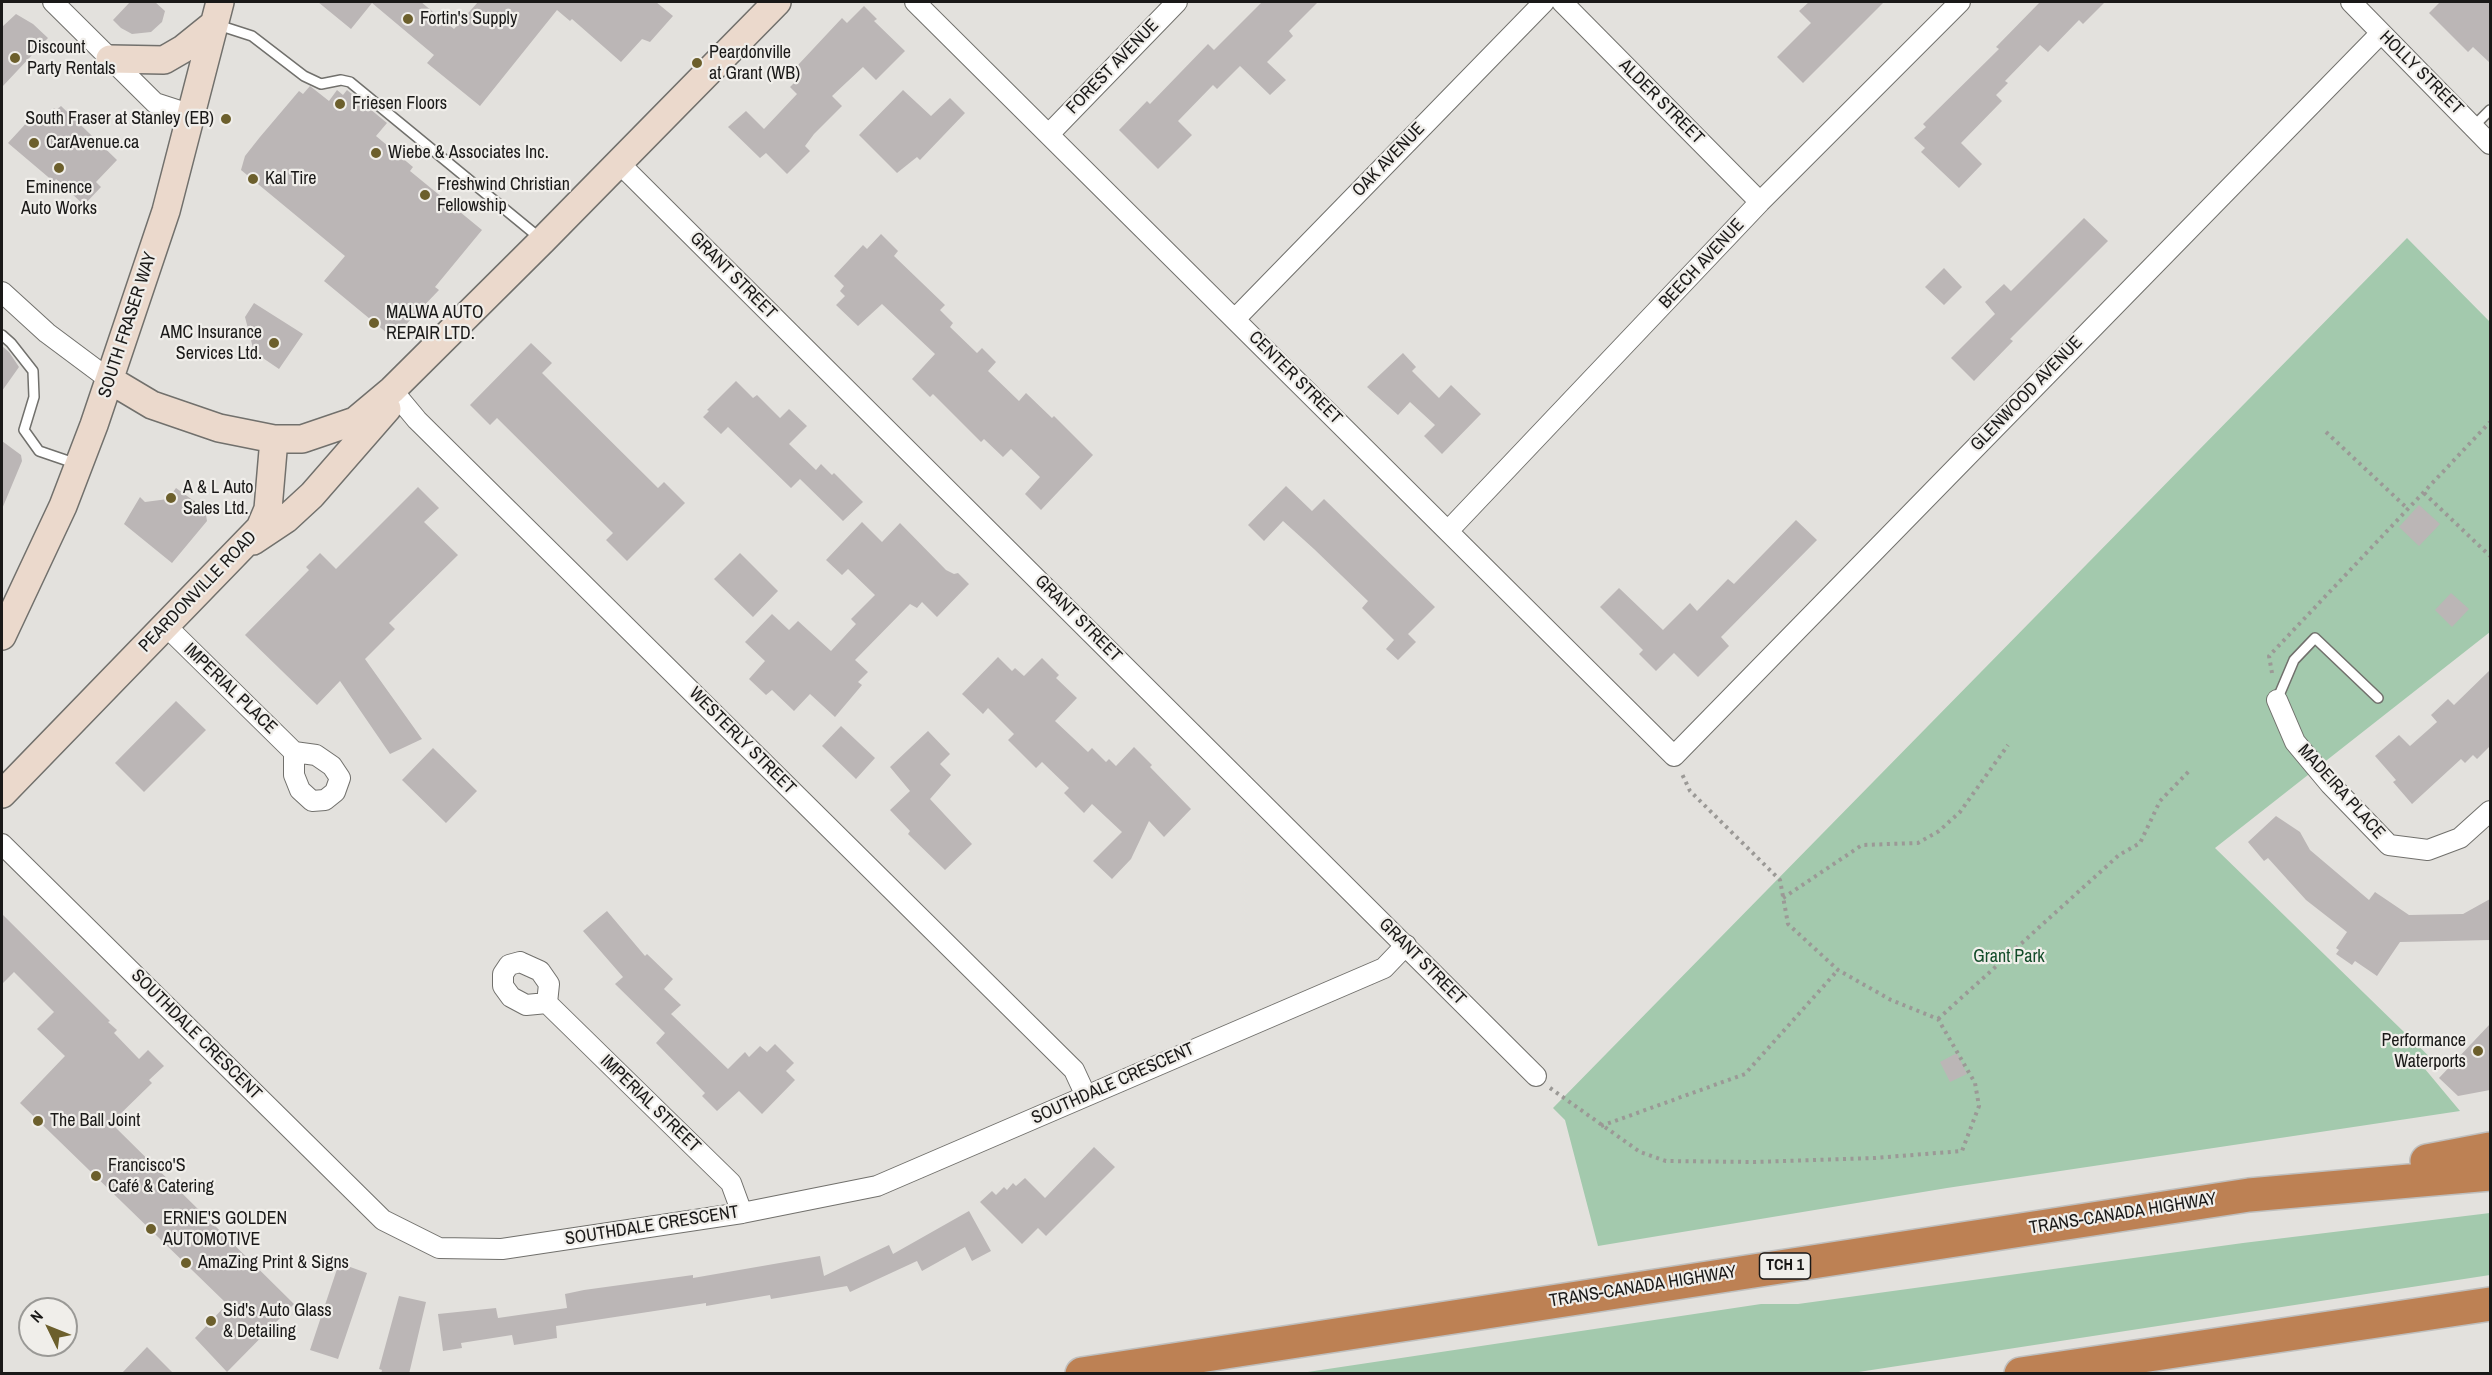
<!DOCTYPE html>
<html>
<head>
<meta charset="utf-8">
<style>
  body { margin:0 }
  #map { position:relative; width:2492px; height:1375px; overflow:hidden; background:#e3e1dd; font-family:"Archivo Narrow",sans-serif }
  canvas { display:block }
  .frame { position:absolute; inset:0; border:3px solid #1a1918; pointer-events:none }
  .north { position:absolute; left:18px; top:1297px; width:60px; height:60px; box-sizing:border-box; background:#f0eeea; border:2px solid #9a9996; border-radius:50%; rotate:313deg; font-size:16px; font-weight:700; line-height:24px; text-align:center; color:#1a1918 }
  .north::after { content:''; display:block; margin:auto; width:21px; height:27px; background:#6c5f2c; clip-path:polygon(50% 0,100% 100%,50% 72%,0 100%) }
</style>
</head>
<body>
<div id="map">
<canvas width="2492" height="1375"></canvas>
<div class="frame"></div>
<div class="north">N</div>
</div>
<script>
const g = document.querySelector('canvas').getContext('2d');
g.lineJoin = 'round';
function fill(path, color) { g.fillStyle = color; g.fill(path, 'evenodd'); }
const toPath = rows => new Path2D(rows.map(r => 'M' + r).join(''));
function stroke(path, color, width, dash) { g.strokeStyle = color; g.lineWidth = width; g.lineCap = dash ? 'butt' : 'round'; g.setLineDash(dash || []); g.stroke(path); }
function label(font, color, halo, rows, align = 'center') {
  g.font = font + ' "Archivo Narrow",sans-serif'; g.lineWidth = 4.5; g.setLineDash([]); g.textBaseline = 'middle'; g.strokeStyle = halo; g.fillStyle = color; for (const [text, x, y, turn = 0] of rows) {
    g.save(); g.translate(x, y); g.rotate((+turn || 0) * Math.PI / 180); g.textAlign = isNaN(turn) ? turn : align; if (halo) g.strokeText(text, 0, 0); g.fillText(text, 0, 0); g.restore();
  }
}
fill(toPath([
  [2407,238,2490,322,2490,632,2215,848,2441,1068,2425,1069,2460,1111,1947,1188,1598,1246,1565,1120,1553,1108],
  [2490,1213,2490,1275,1852,1373,1301,1373,1761,1304,1798,1304,2243,1243]
]), '#a3c9ad');
fill(toPath([
  [130,2,155,2,165,11,162,22,151,32,132,34,121,28,113,20],
  [318,2,421,2,454,29,478,2,656,2,673,16,650,42,642,39,621,62,572,19,570,21,557,10,480,106,427,63,434,55,372,3,351,29],
  [1262,2,1318,2,1289,31,1293,36,1267,62,1286,80,1270,95,1240,66,1217,89,1213,85,1178,121,1192,135,1158,169,1119,130,1147,101,1150,104,1208,44,1214,50],
  [1809,2,1884,2,1803,83,1777,57,1811,23,1799,11],
  [2040,2,2105,2,2083,24,2079,20,2048,52,2040,45,2005,81,2008,83,1996,95,2002,101,1961,143,1982,164,1959,188,1921,152,1925,148,1914,138,1926,127,1923,124,1999,49,1996,47],
  [2440,2,2490,2,2490,63,2473,47,2468,52,2429,13],
  [864,6,877,19,874,21,905,51,876,80,863,67,832,96,842,106,814,134,805,146,810,151,787,174,766,153,760,158,728,127,746,111,764,129,797,94,790,87,797,80,792,74,798,65,842,18,847,23],
  [16,14,33,24,48,38,2,87,2,27],
  [310,86,329,101,337,90,343,95,347,90,387,123,376,136,413,167,410,171,482,230,435,287,439,290,393,338,324,281,345,256,241,170,245,156,260,137,299,91,303,94],
  [903,90,931,116,950,98,965,113,920,160,917,157,897,173,859,135],
  [61,106,117,160,96,182,101,187,84,205,56,179,54,182,8,143,31,118,37,124,54,108,56,110],
  [2084,218,2108,241,2010,339,2013,341,1974,381,1951,358,1995,314,1985,302,2004,284,2011,291],
  [881,234,898,251,894,256,945,305,940,310,953,323,950,327,977,353,982,348,996,362,988,371,1019,401,1026,393,1052,418,1054,416,1093,455,1041,510,1025,494,1040,477,1011,449,1003,457,984,439,981,442,933,394,930,397,912,379,935,354,882,304,858,326,836,305,845,296,840,291,844,286,834,276,863,245,867,249],
  [1944,268,1962,287,1944,305,1925,287],
  [254,303,303,334,279,369,254,352,245,317],
  [531,343,552,363,542,373,658,488,664,482,685,503,627,561,606,540,613,533,497,418,490,425,470,405],
  [2,346,9,352,19,367,2,391],
  [1403,353,1416,367,1412,371,1439,398,1451,385,1481,414,1442,454,1424,436,1435,425,1410,402,1398,415,1367,387],
  [736,381,753,398,757,395,780,418,789,409,807,426,789,444,816,470,821,464,832,475,834,473,863,502,843,521,800,479,791,488,728,427,721,434,703,417,709,411,707,410],
  [2,441,21,455,22,461,2,509],
  [1286,486,1312,511,1324,499,1435,607,1408,634,1416,642,1398,660,1386,649,1394,640,1362,608,1368,601,1314,549,1283,521,1264,541,1248,525],
  [418,487,439,508,424,522,458,555,389,623,395,629,365,659,422,739,390,754,340,681,317,705,245,635,309,570,306,567,320,553,336,569],
  [176,488,205,509,207,521,172,563,124,524,140,497,145,502,168,499],
  [2419,505,2440,524,2419,546,2399,527],
  [1796,520,1817,540,1721,637,1729,646,1698,677,1674,653,1656,671,1639,654,1643,650,1600,607,1619,588,1663,630,1690,603,1697,611,1728,579,1734,584],
  [862,522,882,542,900,523,946,570,954,574,958,573,969,584,937,617,922,602,917,608,910,604,855,660,868,672,858,682,862,685,835,717,810,694,794,711,772,690,766,695,749,679,765,661,745,642,772,614,789,630,798,621,831,651,856,624,851,619,875,595,848,569,842,575,826,560],
  [740,553,778,591,753,617,714,579],
  [2451,593,2469,609,2452,627,2435,610],
  [998,657,1012,671,1015,668,1024,676,1042,658,1059,675,1056,678,1077,698,1055,721,1088,752,1092,748,1106,762,1109,759,1116,766,1134,747,1152,765,1150,767,1191,809,1164,837,1149,821,1131,859,1112,879,1093,861,1122,832,1092,804,1084,813,1064,793,1069,788,1042,762,1036,768,1008,740,1014,734,988,708,983,714,962,694],
  [2490,670,2490,746,2477,759,2473,755,2465,763,2461,759,2412,804,2393,782,2396,780,2375,756,2399,735,2410,746,2437,722,2431,715,2448,699,2454,705],
  [176,701,206,730,144,792,115,763],
  [841,726,875,758,856,779,822,746],
  [928,731,950,754,940,764,951,775,930,799,972,844,945,870,908,834,910,831,890,810,910,791,890,767],
  [433,748,477,791,446,823,402,780],
  [2276,816,2300,832,2310,850,2369,900,2375,892,2409,915,2463,914,2490,899,2490,940,2400,942,2377,976,2355,961,2352,965,2336,954,2339,950,2336,948,2347,932,2306,900,2268,858,2264,861,2248,842],
  [607,911,645,956,647,954,673,979,664,989,681,1005,671,1014,728,1069,745,1052,749,1057,760,1046,767,1052,775,1044,794,1063,786,1071,795,1080,762,1114,739,1091,717,1111,702,1096,705,1093,656,1043,665,1033,615,984,623,977,583,931],
  [2,914,110,1021,108,1022,117,1030,114,1033,139,1059,148,1050,164,1066,149,1080,152,1083,111,1123,294,1304,227,1372,195,1338,227,1304,20,1103,65,1056,37,1029,54,1012,14,972,2,984],
  [2490,1024,2490,1090,2458,1096,2439,1078],
  [1957,1053,1967,1074,1950,1082,1940,1062],
  [1094,1147,1115,1167,1046,1236,1038,1228,1022,1244,980,1202,992,1191,996,1195,1004,1187,1007,1190,1013,1183,1016,1186,1025,1178,1045,1198],
  [969,1211,991,1251,972,1261,965,1247,922,1271,917,1261,850,1292,847,1286,771,1299,770,1295,706,1306,706,1303,661,1310,556,1326,557,1338,514,1345,512,1335,461,1343,462,1348,443,1351,438,1314,496,1308,498,1318,567,1308,565,1294,584,1290,693,1275,693,1278,820,1256,824,1276,889,1245,893,1254],
  [339,1263,367,1273,338,1359,310,1350],
  [399,1296,426,1302,409,1374,381,1374,382,1370,379,1369],
  [147,1347,174,1374,121,1374]
]), '#bbb6b6');
const lane = toPath([
  [218,25,252,36,304,76,321,84,341,80,350,82,541,239],
  [2473,127,2490,110],
  [2,335,11,343,33,371,34,397,24,430,39,451,77,464],
  [2277,700,2294,660,2315,638,2378,698]
]);
const street = toPath([
  [53,2,155,103,192,115],
  [915,2,1674,756,2381,33],
  [1562,2,1760,202],
  [2351,2,2490,144],
  [1050,133,1177,2],
  [619,163,1536,1076],
  [2,292,47,333,110,380],
  [1235,319,1544,2],
  [392,390,417,420,1074,1070,1086,1096],
  [1448,531,1760,202,1960,2],
  [166,626,294,752,316,755,332,766,340,778,335,792,325,800,312,801,300,790,294,775,294,752],
  [2277,700,2295,742,2330,784,2389,845,2428,850,2460,838,2490,811],
  [2,844,383,1220,439,1248,502,1249,742,1213,877,1186,1384,968,1406,945],
  [520,962,540,971,549,984,547,1003,526,1005,511,997,503,986,503,974,509,965,520,962],
  [547,1003,731,1183,742,1213]
]);
const secondary = toPath([
  [110,59,164,60,183,49,214,24],
  [110,380,152,405,219,428,274,439,302,439,355,421,392,390,543,240,777,2],
  [253,541,286,519,312,495,387,409],
  [2,636,63,506,94,425,166,211,220,2],
  [2,794,260,528,268,509,274,439]
]);
const highway = toPath([
  [2427,1161,2490,1149],
  [1082,1374,2249,1195,2490,1174],
  [2021,1374,2490,1304]
]);
stroke(lane, '#71706c', 12);
stroke(street, '#71706c', 22);
stroke(secondary, '#71706c', 30);
stroke(highway, '#bfbfbe', 36);
stroke(toPath([
  [2326,432,2408,509],
  [2424,493,2490,556],
  [2272,673,2269,656,2490,422],
  [1783,898,1862,845,1918,843,1939,831,1960,812,2008,745],
  [1938,1019,2119,855,2140,843,2160,801,2191,769],
  [1550,1088,1640,1152,1666,1161,1756,1162,1875,1158,1962,1151,1979,1106,1975,1083,1938,1019,1891,1000,1838,970,1788,924,1780,880,1690,791,1682,774],
  [1601,1126,1745,1074,1838,970]
]), '#9b9996', 4, [3, 4.5]);
stroke(lane, '#fff', 9);
stroke(street, '#fff', 20);
stroke(secondary, '#ebd9cc', 27);
stroke(highway, '#bd8154', 33);
for (const [x, y, r, color] of [
  [408,19,6,"#6c5f2c"],
  [15,58,6,"#6c5f2c"],
  [697,63,6,"#6c5f2c"],
  [340,104,6,"#6c5f2c"],
  [226,119,6,"#6c5f2c"],
  [34,143,6,"#6c5f2c"],
  [376,153,6,"#6c5f2c"],
  [59,168,6,"#6c5f2c"],
  [253,179,6,"#6c5f2c"],
  [425,195,6,"#6c5f2c"],
  [374,323,6,"#6c5f2c"],
  [274,343,6,"#6c5f2c"],
  [171,498,6,"#6c5f2c"],
  [2478,1051,6,"#6c5f2c"],
  [38,1121,6,"#6c5f2c"],
  [96,1176,6,"#6c5f2c"],
  [151,1229,6,"#6c5f2c"],
  [186,1263,6,"#6c5f2c"],
  [211,1321,6,"#6c5f2c"]
]) { const dot = new Path2D(); dot.arc(x, y, r, 0, 2 * Math.PI); g.fillStyle = color; g.fill(dot); stroke(dot, '#f0eeea', 2); }
for (const [x, y, w] of [
  [1785,1266,51]
]) { const box = new Path2D(); box.roundRect(x - w / 2, y - 13, w, 26, 4.5); g.fillStyle = '#f0eeea'; g.fill(box); stroke(box, '#1a1918', 1.5); }
label('bold 16px', '#1a1918', null, [
  ["TCH 1",1785,1266]
]);
label('18px', '#1a1918', '#f0eeea', [
  ["Fortin's Supply",420,19],
  ["Discount",27,48],
  ["Party Rentals",27,69],
  ["Peardonville",709,53],
  ["at Grant (WB)",709,74],
  ["Friesen Floors",352,104],
  ["South Fraser at Stanley (EB)",214,119,"right"],
  ["CarAvenue.ca",46,143],
  ["Wiebe & Associates Inc.",388,153],
  ["Kal Tire",265,179],
  ["Freshwind Christian",437,185],
  ["Fellowship",437,206],
  ["Eminence",59,188,"center"],
  ["Auto Works",59,209,"center"],
  ["MALWA AUTO",386,313],
  ["REPAIR LTD.",386,334],
  ["AMC Insurance",262,333,"right"],
  ["Services Ltd.",262,354,"right"],
  ["A & L Auto",183,488],
  ["Sales Ltd.",183,509],
  ["Performance",2466,1041,"right"],
  ["Waterports",2466,1062,"right"],
  ["The Ball Joint",50,1121],
  ["Francisco'S",108,1166],
  ["Café & Catering",108,1187],
  ["ERNIE'S GOLDEN",163,1219],
  ["AUTOMOTIVE",163,1240],
  ["AmaZing Print & Signs",198,1263],
  ["Sid's Auto Glass",223,1311],
  ["& Detailing",223,1332]
], 'left');
label('18px', '#1a1918', '#f0eeea', [
  ["FOREST AVENUE",1113,67,-46],
  ["HOLLY STREET",2421,73,45],
  ["ALDER STREET",1661,102,45],
  ["OAK AVENUE",1389,160,-46],
  ["BEECH AVENUE",1702,264,-47],
  ["GRANT STREET",733,276,45],
  ["SOUTH FRASER WAY",128,325,-72],
  ["CENTER STREET",1295,378,45],
  ["GLENWOOD AVENUE",2027,394,-46],
  ["PEARDONVILLE ROAD",198,592,-46],
  ["GRANT STREET",1078,619,45],
  ["IMPERIAL PLACE",230,689,44],
  ["WESTERLY STREET",742,741,45],
  ["MADEIRA PLACE",2341,792,48],
  ["GRANT STREET",1422,962,45],
  ["SOUTHDALE CRESCENT",196,1035,45],
  ["SOUTHDALE CRESCENT",1113,1084,-24],
  ["IMPERIAL STREET",650,1104,44],
  ["TRANS-CANADA HIGHWAY",2123,1214,-9],
  ["SOUTHDALE CRESCENT",652,1226,-9],
  ["TRANS-CANADA HIGHWAY",1643,1287,-9]
]);
label('18px', '#124c29', '#f0eeea', [
  ["Grant Park",2009,957]
]);
</script>
</body>
</html>
